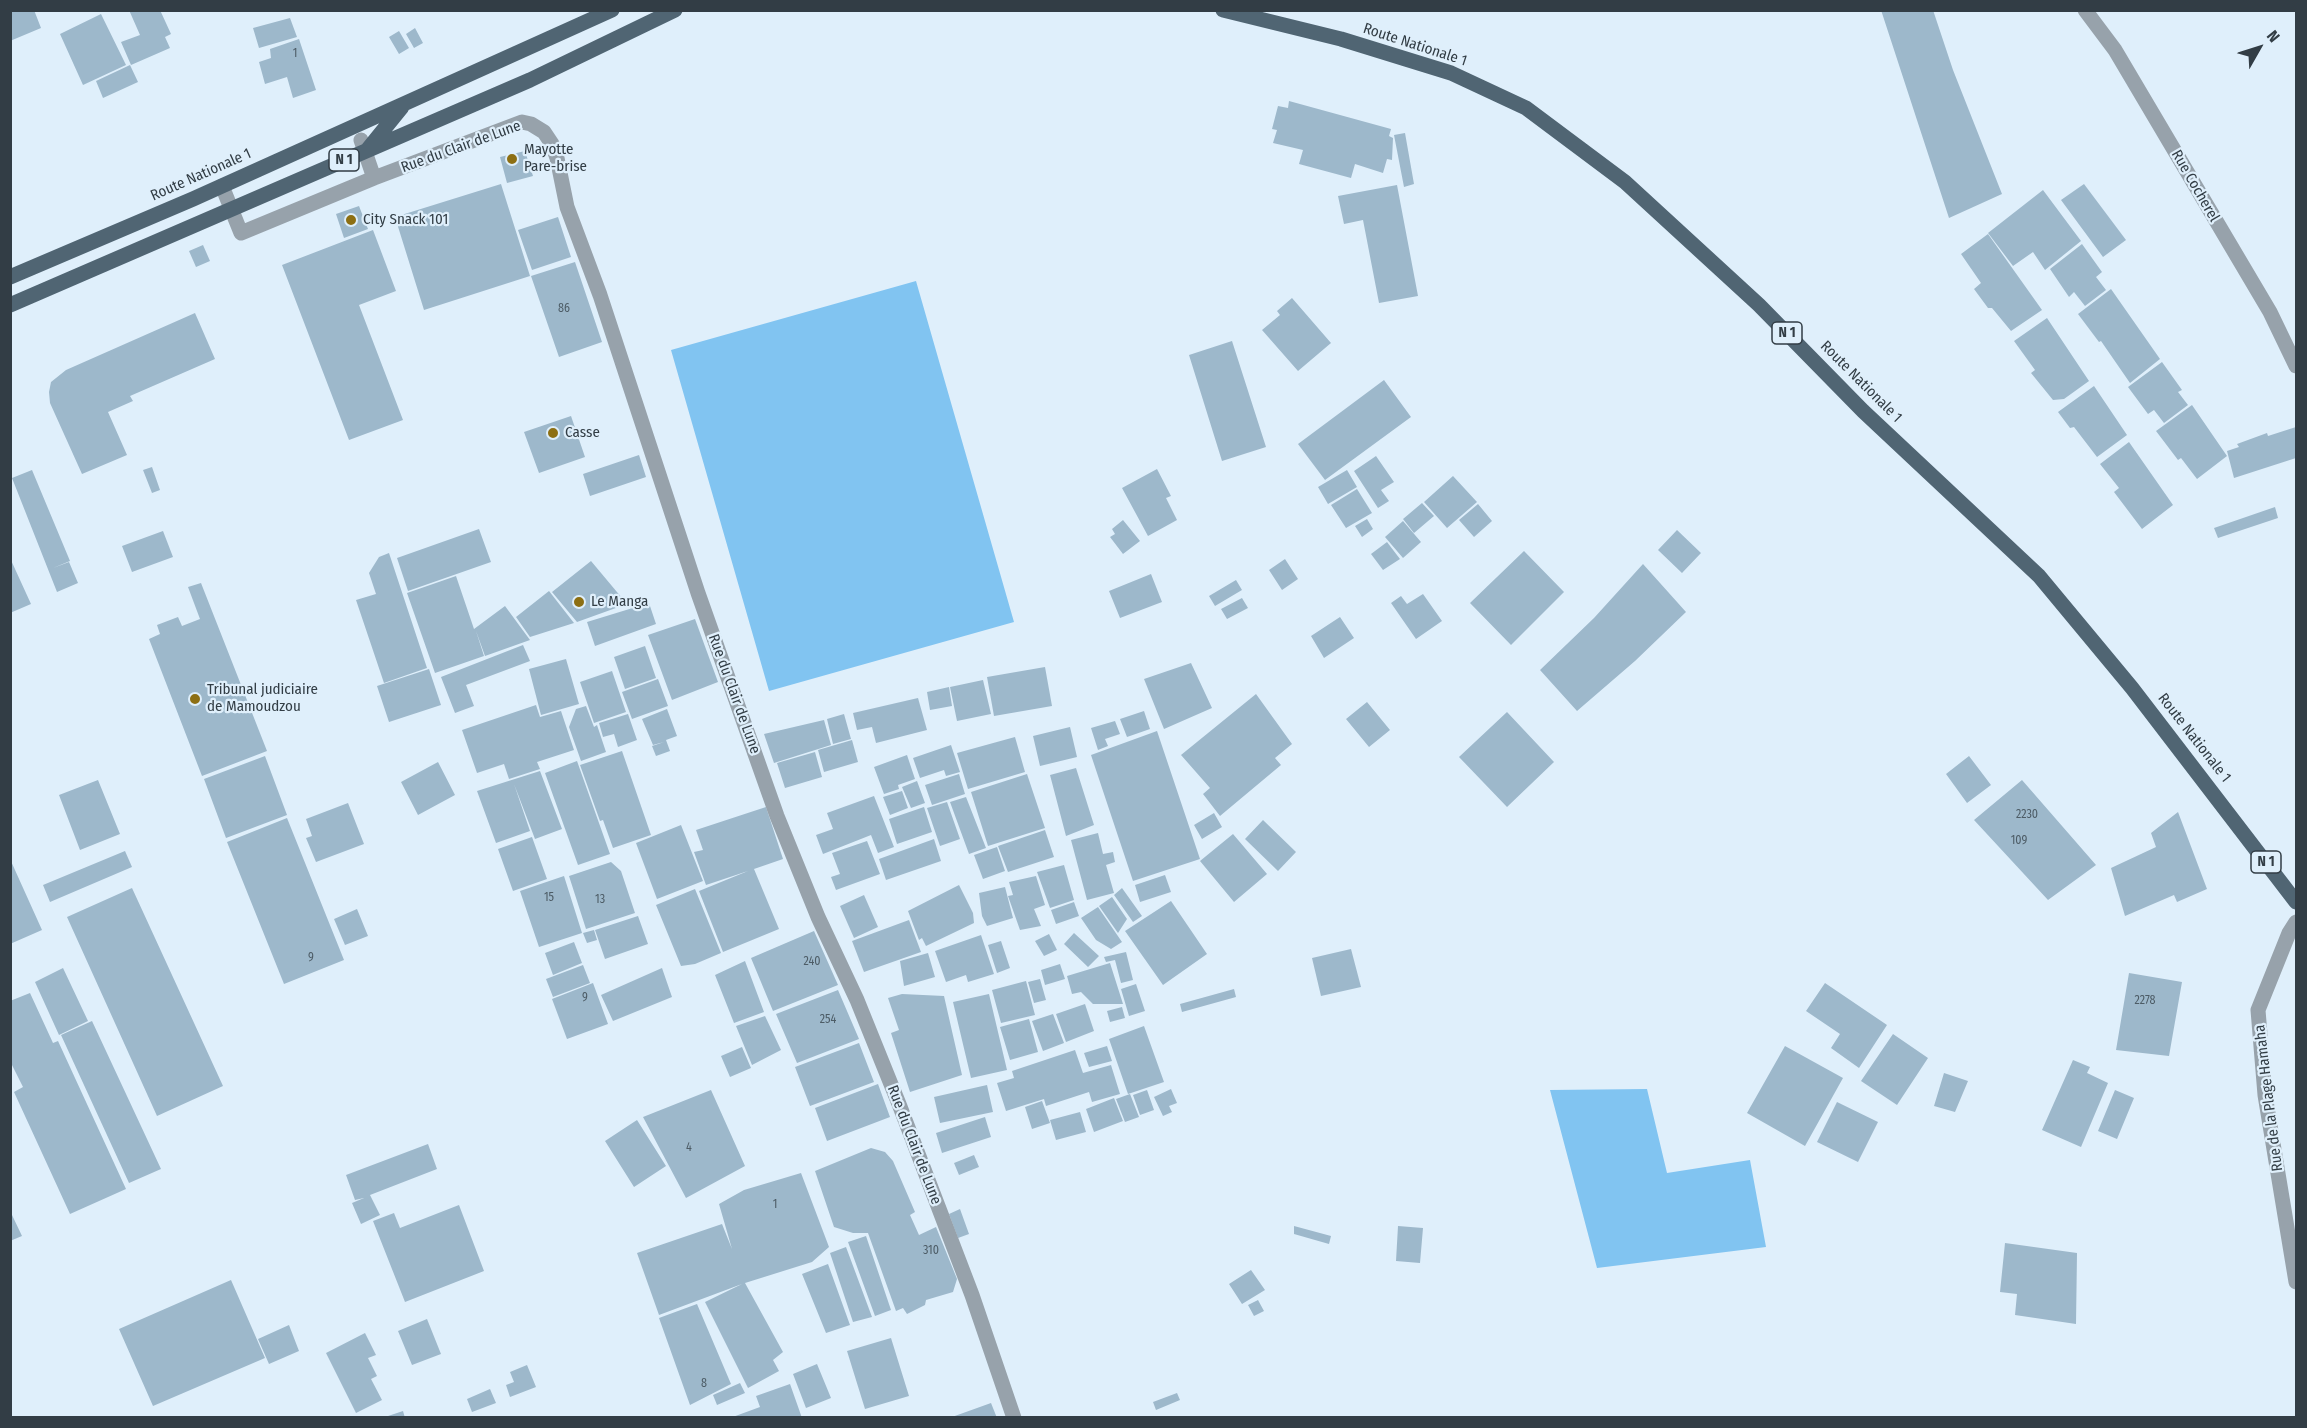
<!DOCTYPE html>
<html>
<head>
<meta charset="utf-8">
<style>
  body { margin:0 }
  #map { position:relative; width:2307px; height:1428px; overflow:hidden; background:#dfeffb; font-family:"Fira Sans Condensed",sans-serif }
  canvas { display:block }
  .frame { position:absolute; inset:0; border:12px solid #323d45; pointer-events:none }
  .north { position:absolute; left:2229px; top:18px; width:60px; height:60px; -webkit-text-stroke:4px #dfeffb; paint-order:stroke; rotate:51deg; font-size:16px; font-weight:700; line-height:24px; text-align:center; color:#323d45 }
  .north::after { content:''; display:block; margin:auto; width:21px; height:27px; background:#323d45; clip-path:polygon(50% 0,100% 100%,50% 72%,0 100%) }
</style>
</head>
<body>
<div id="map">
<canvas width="2307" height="1428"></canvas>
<div class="frame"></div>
<div class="north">N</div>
</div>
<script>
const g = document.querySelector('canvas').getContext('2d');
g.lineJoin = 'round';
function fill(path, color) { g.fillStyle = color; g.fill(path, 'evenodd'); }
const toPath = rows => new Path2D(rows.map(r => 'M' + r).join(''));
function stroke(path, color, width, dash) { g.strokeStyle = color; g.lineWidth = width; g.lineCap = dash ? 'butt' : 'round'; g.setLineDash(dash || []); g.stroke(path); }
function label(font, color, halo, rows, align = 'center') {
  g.font = font + ' "Fira Sans Condensed",sans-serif'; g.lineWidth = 4.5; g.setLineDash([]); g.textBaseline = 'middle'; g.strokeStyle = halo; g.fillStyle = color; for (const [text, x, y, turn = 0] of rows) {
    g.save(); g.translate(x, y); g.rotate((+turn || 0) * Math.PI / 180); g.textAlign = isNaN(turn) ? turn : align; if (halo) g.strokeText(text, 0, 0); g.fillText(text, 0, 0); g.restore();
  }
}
fill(toPath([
  [916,281,1014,622,769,691,671,350],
  [1647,1089,1667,1173,1750,1160,1766,1247,1597,1268,1550,1090]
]), '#81c4f1');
fill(toPath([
  [10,10,34,10,41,28,10,41],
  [129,10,160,10,171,34,165,37,170,48,131,65,121,42,140,35],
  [1881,10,1933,10,1953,70,2002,194,1949,218],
  [101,14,126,65,83,85,60,34],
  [290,18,297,37,259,48,253,28],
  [415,28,423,43,414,48,406,34],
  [399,31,409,48,399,54,389,37],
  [299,39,316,90,293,98,287,77,265,84,259,62,271,58,270,49],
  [130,65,138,82,103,98,96,81],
  [1289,101,1391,129,1389,136,1393,138,1392,160,1387,159,1383,173,1355,164,1351,178,1299,164,1303,150,1273,143,1277,130,1272,129,1278,106,1288,108],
  [1405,133,1414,184,1404,187,1394,135],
  [525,151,533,176,507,183,500,157],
  [501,184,530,276,424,310,395,217],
  [2084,184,2126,240,2103,257,2061,200],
  [1397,185,1418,296,1379,303,1363,220,1344,224,1338,196],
  [2043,190,2081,241,2045,270,2033,252,2013,266,1988,233],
  [359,206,368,229,344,238,336,214],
  [558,217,571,257,532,270,518,230],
  [373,230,396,291,359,305,403,420,349,440,282,265],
  [1988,234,2042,310,2011,331,1992,308,1988,308,1974,289,1981,283,1961,254],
  [2082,244,2102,272,2096,277,2106,290,2085,306,2074,292,2069,297,2050,269],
  [203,245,210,261,196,267,189,251],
  [575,262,602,342,559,357,531,276],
  [2111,289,2160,359,2130,383,2101,341,2099,342,2078,314],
  [1292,298,1331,343,1298,371,1262,330,1280,315,1277,311],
  [195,313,215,359,130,396,133,401,108,412,127,455,82,474,50,403,49,392,51,382,66,370],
  [2047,318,2089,381,2064,399,2053,400,2031,373,2035,370,2014,341],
  [1232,341,1266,447,1222,461,1189,355],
  [2162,362,2182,390,2178,392,2188,405,2164,423,2154,410,2148,414,2128,387],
  [1384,380,1411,417,1325,480,1298,444],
  [2094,386,2127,435,2097,457,2074,427,2070,428,2058,412],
  [2192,405,2227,456,2197,479,2181,458,2178,460,2156,431],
  [571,416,585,457,539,473,524,432],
  [2296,427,2296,458,2234,478,2227,451,2239,447,2237,444,2267,433,2268,436],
  [2129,442,2173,505,2142,529,2114,492,2119,488,2100,464],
  [639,455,646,477,590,496,583,474],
  [1376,456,1394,482,1381,490,1389,501,1378,508,1354,471],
  [152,467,160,490,152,493,143,470],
  [1157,469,1171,496,1166,498,1177,520,1148,536,1122,488],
  [32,470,70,561,53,568,69,562,78,583,57,592,12,478],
  [1347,470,1357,487,1328,504,1318,487],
  [1453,476,1477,502,1447,528,1424,502],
  [1357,489,1372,513,1346,528,1331,505],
  [1422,503,1434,516,1414,533,1403,519],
  [1478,504,1492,521,1474,537,1459,520],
  [2275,507,2278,518,2218,538,2214,528],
  [1367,519,1373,529,1362,537,1355,526],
  [1123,520,1140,541,1123,554,1110,537,1115,534,1112,529],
  [1403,521,1421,542,1403,558,1385,537],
  [479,529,491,562,408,591,397,558],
  [1677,530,1701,553,1682,573,1658,550],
  [163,531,173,557,132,572,122,546],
  [1387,542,1400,559,1383,570,1371,554],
  [1524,551,1564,592,1511,645,1470,603],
  [389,553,427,668,384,683,356,600,376,594,369,573,379,557],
  [10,558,31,604,10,613],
  [1285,559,1298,579,1282,590,1269,570],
  [591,561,627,604,577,622,552,592],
  [1643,564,1686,612,1635,661,1577,711,1540,670,1594,618],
  [1151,574,1162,602,1120,618,1109,591],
  [456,576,474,629,505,606,530,640,485,656,476,631,484,656,435,673,407,593],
  [1236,580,1242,590,1215,606,1209,596],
  [201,583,267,751,202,776,149,639,160,634,157,625,178,617,182,626,200,619,188,587],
  [549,591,574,623,530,637,516,617],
  [1423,594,1442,621,1416,639,1391,603,1401,596,1407,604],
  [1242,598,1248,608,1227,619,1221,609],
  [649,603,656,624,595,646,587,622],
  [1340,617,1354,638,1324,658,1311,636],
  [695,619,718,682,672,700,648,635],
  [523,645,530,661,466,685,474,706,455,713,441,677],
  [645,646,656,678,625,689,614,657],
  [566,659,579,704,541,715,529,669],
  [1191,663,1212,708,1164,729,1144,679],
  [1045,667,1052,706,994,716,987,677],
  [429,669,441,705,389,722,377,686],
  [612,671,626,712,594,723,580,682],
  [658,679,668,706,632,719,622,692],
  [983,680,991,714,957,721,950,687],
  [949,687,952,706,930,710,927,692],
  [1256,694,1292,744,1275,758,1281,765,1220,816,1203,794,1210,788,1181,755],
  [918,698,927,730,876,743,872,727,857,730,853,713],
  [1367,702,1390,730,1369,747,1346,719],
  [536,705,540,717,561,711,574,750,537,762,540,769,509,779,504,764,477,773,462,730],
  [586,706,594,727,597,725,606,752,581,761,569,727,576,709],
  [667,709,677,736,666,740,670,751,656,756,652,746,664,742,653,745,642,719],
  [1144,711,1150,729,1127,737,1120,719],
  [1507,712,1554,762,1507,807,1459,757],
  [628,714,637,740,618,747,614,734,603,737,599,723],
  [844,714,851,739,833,744,827,719],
  [824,720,831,745,774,763,764,734],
  [1115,721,1120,734,1105,739,1108,746,1098,750,1091,728],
  [1070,727,1077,757,1040,766,1033,736],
  [1157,731,1200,859,1133,881,1091,755],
  [1015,737,1025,772,968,789,957,753],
  [852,740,858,762,824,772,818,750],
  [951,745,960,772,946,776,944,770,920,778,913,758],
  [622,751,651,835,613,848,603,820,600,821,580,765],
  [815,752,822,777,785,788,777,763],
  [907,755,915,779,898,785,899,789,884,794,874,767],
  [265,756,287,815,226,838,204,779],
  [1969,756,1991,785,1967,803,1946,774],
  [577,761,610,854,578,865,545,773],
  [438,762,455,795,418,815,401,782],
  [1076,768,1094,825,1066,836,1050,775],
  [540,771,562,829,535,839,514,784,530,831,496,843,477,791],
  [959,774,965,794,932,805,925,785],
  [1027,774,1045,828,988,846,971,792],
  [98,780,120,834,80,850,59,795],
  [2022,780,2096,865,2048,900,1974,820],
  [917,781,925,803,911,808,902,787],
  [902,791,908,808,890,815,883,797],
  [874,796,894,847,878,853,871,835,823,854,816,835,833,829,827,813],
  [966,797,986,848,969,854,950,802],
  [947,802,960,839,940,846,927,808],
  [348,803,364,844,316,862,306,838,312,836,306,819],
  [766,807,783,859,754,869,779,929,723,952,699,891,748,871,706,885,694,852,703,850,696,830],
  [924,807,932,832,897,844,889,819],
  [2178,812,2207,889,2177,902,2174,895,2125,916,2111,868,2156,847,2151,833],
  [1214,813,1222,827,1202,839,1194,825],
  [287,818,344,960,284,984,227,842],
  [1263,820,1296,852,1278,871,1245,839],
  [681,825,703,881,657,899,636,843],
  [1045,830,1054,857,1008,872,998,846],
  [1098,833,1103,854,1113,852,1115,862,1106,865,1114,893,1087,900,1071,840],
  [1233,834,1267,874,1234,902,1200,861],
  [532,837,547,879,513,891,498,849],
  [934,839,941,861,886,880,879,859],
  [867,841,880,874,836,890,831,877,840,874,832,853],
  [997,847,1005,871,983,879,974,855],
  [125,851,132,867,50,902,43,885],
  [10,859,42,930,10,944],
  [611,862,621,871,635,913,586,929,569,876],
  [1064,865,1074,900,1050,908,1037,872],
  [1165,875,1171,892,1140,902,1135,885],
  [564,876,582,933,539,947,520,891],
  [1036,876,1045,905,1034,909,1041,926,1020,930,1008,896,1013,895,1009,882],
  [959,885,973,913,974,923,926,946,922,938,919,940,908,911],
  [1005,887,1013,918,987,926,982,916,979,893],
  [132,888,223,1086,157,1116,67,917],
  [1122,888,1142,916,1133,922,1114,895],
  [695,889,721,953,695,964,681,966,656,905],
  [864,895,878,927,854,938,840,906],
  [1112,897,1127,919,1118,933,1099,906],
  [1171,901,1207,954,1163,985,1125,931],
  [1074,902,1079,916,1056,924,1051,910],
  [1098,907,1122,942,1111,949,1096,940,1081,918],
  [357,909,368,936,345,945,334,919],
  [638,916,648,944,605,959,595,930],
  [909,920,921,952,864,972,852,941],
  [594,930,597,940,587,943,583,933],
  [814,931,838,985,773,1011,751,958],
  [1074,933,1099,956,1088,967,1064,944],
  [1049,934,1057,950,1044,956,1035,941],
  [981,935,994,974,968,982,966,975,946,982,935,951],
  [1001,941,1010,968,997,973,988,945],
  [574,942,582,963,553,975,545,953],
  [1351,949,1361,987,1321,996,1312,958],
  [1126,952,1133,980,1121,983,1115,960,1106,962,1104,957],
  [928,953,935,977,904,986,900,961],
  [745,961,764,1012,734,1023,715,975],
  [1110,963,1123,1004,1093,1004,1081,992,1072,994,1067,976],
  [1060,964,1065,979,1045,985,1041,970],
  [583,965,590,983,553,997,546,979],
  [63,968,88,1021,59,1035,35,982],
  [662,968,672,997,613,1021,601,995],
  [2129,973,2182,982,2169,1056,2116,1050],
  [1040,979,1046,1000,1034,1003,1028,982],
  [1026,981,1035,1015,1001,1023,992,990],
  [593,983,608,1024,567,1039,552,999],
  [1825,983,1887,1025,1859,1068,1831,1048,1840,1034,1806,1011],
  [1136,984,1145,1011,1129,1016,1121,989],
  [1234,989,1236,997,1182,1012,1180,1004],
  [838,990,859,1039,797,1063,776,1014],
  [30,993,53,1043,58,1041,126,1189,70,1214,14,1092,23,1087,10,1061,10,1001],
  [902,994,944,996,962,1075,910,1092,891,1033,899,1030,888,998],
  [989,994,1007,1070,971,1078,953,1002],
  [1085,1004,1094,1031,1066,1042,1056,1014],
  [1122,1007,1125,1018,1110,1022,1107,1011],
  [1053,1014,1064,1043,1043,1051,1032,1021],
  [765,1016,781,1050,752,1065,736,1026],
  [1029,1019,1038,1052,1010,1060,1000,1027],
  [92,1021,161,1169,129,1183,61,1035],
  [1144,1026,1164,1082,1128,1094,1109,1039],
  [1893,1034,1928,1058,1897,1105,1861,1081],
  [859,1043,874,1082,810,1106,795,1067],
  [1107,1046,1112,1061,1089,1067,1084,1053],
  [1785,1046,1843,1078,1805,1146,1747,1113],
  [742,1047,751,1068,730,1077,721,1056],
  [1075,1050,1083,1073,1111,1065,1120,1094,1092,1102,1089,1092,1046,1106,1044,1099,1006,1111,997,1083,1014,1078,1012,1071],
  [2073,1060,2090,1067,2087,1073,2108,1083,2081,1147,2042,1130],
  [1944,1073,1968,1081,1955,1112,1934,1106],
  [878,1084,890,1117,827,1141,815,1108],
  [987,1085,993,1112,940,1123,934,1097],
  [1171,1089,1177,1103,1169,1106,1172,1112,1163,1116,1154,1097],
  [711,1090,745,1166,686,1198,643,1117],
  [1147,1090,1154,1110,1140,1115,1133,1095],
  [2115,1090,2134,1098,2117,1139,2098,1131],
  [1130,1094,1139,1117,1125,1122,1116,1099],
  [1114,1098,1123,1121,1094,1132,1086,1109],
  [1042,1101,1050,1123,1032,1129,1025,1107],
  [1837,1102,1878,1122,1858,1162,1817,1142],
  [1080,1112,1086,1132,1056,1140,1050,1120],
  [985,1117,991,1137,942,1153,936,1133],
  [637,1120,666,1166,634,1187,605,1141],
  [428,1144,437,1169,370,1195,380,1215,361,1224,352,1203,364,1198,355,1200,346,1175],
  [871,1148,885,1152,893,1161,915,1212,910,1215,919,1235,936,1227,957,1279,953,1292,926,1300,925,1305,907,1314,903,1308,896,1311,868,1233,853,1233,834,1227,815,1171],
  [974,1155,979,1167,959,1175,954,1163],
  [801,1173,829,1247,812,1262,745,1283,783,1352,773,1360,779,1371,748,1388,705,1302,742,1284,659,1315,637,1253,722,1224,732,1249,719,1204,744,1190],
  [459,1205,484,1271,405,1302,373,1221,394,1213,400,1228],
  [960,1209,969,1234,958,1238,949,1214],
  [10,1215,12,1215,22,1236,10,1241],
  [1294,1226,1331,1236,1329,1244,1294,1234],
  [1398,1226,1423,1228,1420,1263,1396,1261],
  [866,1236,891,1310,875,1316,848,1242],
  [2005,1243,2077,1253,2076,1324,2015,1315,2017,1294,2000,1292],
  [846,1247,872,1317,853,1322,830,1253],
  [828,1264,850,1325,826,1333,802,1274],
  [1251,1270,1265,1290,1242,1304,1229,1284],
  [231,1280,265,1358,153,1406,119,1329],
  [1258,1300,1264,1311,1254,1316,1248,1305],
  [697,1304,731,1384,690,1405,659,1318],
  [427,1319,441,1354,412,1365,398,1331],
  [289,1325,299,1351,269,1364,258,1339],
  [365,1333,376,1355,368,1358,377,1376,371,1379,382,1400,356,1413,326,1353],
  [891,1338,909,1396,865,1409,847,1351],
  [817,1364,831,1398,806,1408,793,1374],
  [527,1365,536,1387,510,1397,506,1385,514,1382,510,1372],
  [740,1383,745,1393,717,1405,713,1395],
  [790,1384,802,1418,730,1418,760,1407,756,1396],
  [490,1389,496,1403,472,1412,467,1399],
  [1177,1393,1180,1400,1156,1410,1153,1402],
  [991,1403,997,1418,952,1418,952,1417],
  [403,1411,405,1418,385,1418,385,1417]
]), '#9db8cb');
stroke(toPath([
  [2085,10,2115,50,2270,312,2296,366],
  [361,140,374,178],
  [222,186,241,233,374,178,522,122,531,124,544,132,552,144,557,158,567,207,600,295,698,593,777,816,818,917,857,1000,899,1104,972,1295,1014,1418],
  [2296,922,2289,933,2258,1010,2265,1095,2296,1282]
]), '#97a2ab', 15);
stroke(toPath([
  [1223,10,1341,39,1451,73,1526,108,1625,182,1759,305,1863,411,2039,576,2132,688,2296,902],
  [368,149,402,107],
  [10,277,193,199,612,10],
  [10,305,530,80,675,10]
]), '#506573', 15);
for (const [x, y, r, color] of [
  [512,159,6,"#8d6f13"],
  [351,220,6,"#8d6f13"],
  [553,433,6,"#8d6f13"],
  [579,602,6,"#8d6f13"],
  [195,699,6,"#8d6f13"]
]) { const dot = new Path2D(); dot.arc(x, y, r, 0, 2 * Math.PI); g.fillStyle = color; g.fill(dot); stroke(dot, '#dfeffb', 2); }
label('12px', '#4d5c66', null, [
  ["1",295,54],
  ["86",564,309],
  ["2230",2027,815],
  ["109",2019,841],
  ["15",549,898],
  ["13",600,900],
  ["9",311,958],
  ["240",812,962],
  ["9",585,998],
  ["2278",2145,1001],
  ["254",828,1020],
  ["4",689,1148],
  ["1",775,1205],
  ["310",931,1251],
  ["8",704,1384]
]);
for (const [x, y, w] of [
  [344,160,30],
  [1787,333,30],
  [2266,862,30]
]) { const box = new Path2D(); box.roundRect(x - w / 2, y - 11, w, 22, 4.5); g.fillStyle = '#dfeffb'; g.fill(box); stroke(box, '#323d45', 1.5); }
label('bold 14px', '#323d45', null, [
  ["N 1",344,160],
  ["N 1",1787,333],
  ["N 1",2266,862]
]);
label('15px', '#323d45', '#dfeffb', [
  ["Route Nationale 1",1415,45,18],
  ["Rue du Clair de Lune",461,147,-20],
  ["Route Nationale 1",201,175,-24],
  ["Rue Cocherel",2195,186,60],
  ["Route Nationale 1",1861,382,45],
  ["Rue du Clair de Lune",734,694,70],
  ["Route Nationale 1",2194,738,52],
  ["Rue de la Plage Hamaha",2269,1098,-97],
  ["Rue du Clair de Lune",914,1145,69]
]);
label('15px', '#323d45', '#dfeffb', [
  ["Mayotte",524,150],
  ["Pare-brise",524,167],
  ["City Snack 101",363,220],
  ["Casse",565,433],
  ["Le Manga",591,602],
  ["Tribunal judiciaire",207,690],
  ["de Mamoudzou",207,707]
], 'left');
</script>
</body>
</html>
